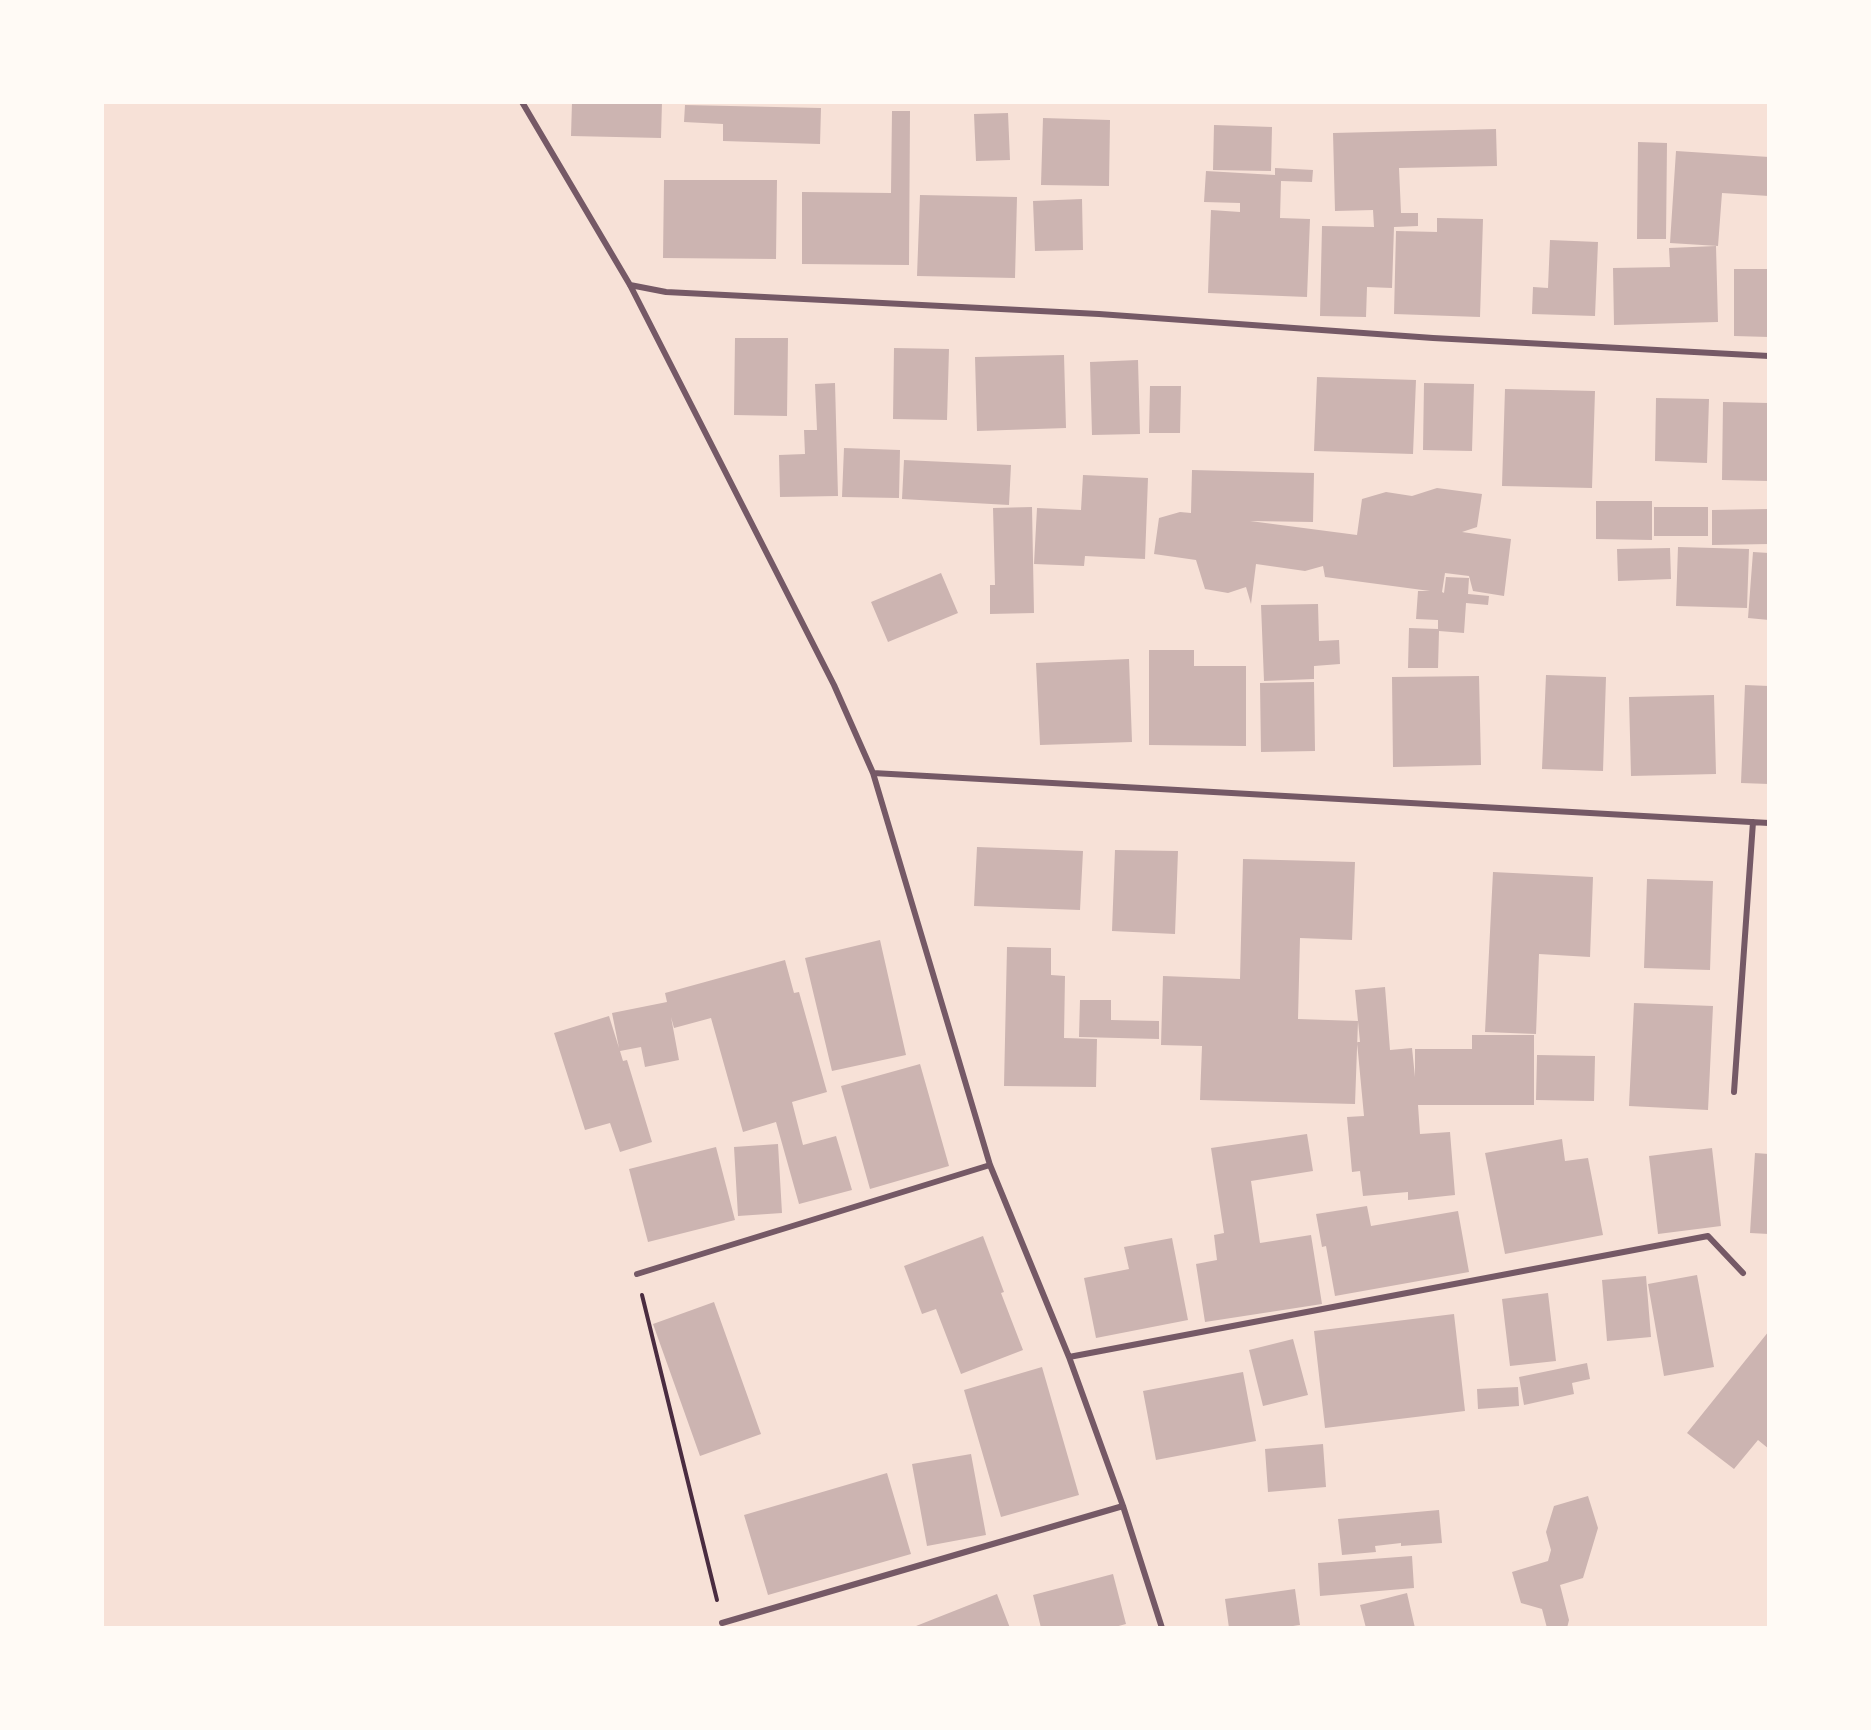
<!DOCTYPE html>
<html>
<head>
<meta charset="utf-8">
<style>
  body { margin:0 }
  #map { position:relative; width:1871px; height:1730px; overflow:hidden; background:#f7e1d7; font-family:"DejaVu Sans",sans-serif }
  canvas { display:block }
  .frame { position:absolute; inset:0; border:104px solid #fffaf5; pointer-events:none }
</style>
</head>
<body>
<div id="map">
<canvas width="1871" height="1730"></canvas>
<div class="frame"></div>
</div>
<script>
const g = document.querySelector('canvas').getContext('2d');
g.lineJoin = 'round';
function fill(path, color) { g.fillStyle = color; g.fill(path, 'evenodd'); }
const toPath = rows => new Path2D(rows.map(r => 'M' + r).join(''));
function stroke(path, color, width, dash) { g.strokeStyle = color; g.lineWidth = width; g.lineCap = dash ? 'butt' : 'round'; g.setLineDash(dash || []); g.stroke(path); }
fill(toPath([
  [572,102,662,102,661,138,571,136],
  [685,105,821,108,820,144,723,141,723,124,684,122],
  [892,111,910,111,909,265,802,264,802,192,891,193],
  [1008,113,1010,160,976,161,974,114],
  [1043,118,1110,120,1109,186,1041,185],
  [1214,125,1272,127,1271,171,1213,170],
  [1496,129,1497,166,1399,168,1401,213,1418,213,1418,226,1394,227,1392,288,1367,287,1366,317,1320,316,1322,226,1374,227,1373,210,1335,211,1333,133],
  [1638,142,1667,143,1666,239,1637,239],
  [1676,151,1769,157,1769,196,1722,193,1718,246,1670,243],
  [1275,168,1313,170,1312,182,1281,181,1280,218,1310,219,1307,297,1208,293,1211,210,1240,212,1240,203,1204,202,1206,171,1275,175],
  [664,180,777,180,776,259,663,258],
  [920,195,1017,197,1015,278,917,276],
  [1082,199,1083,250,1035,251,1033,201],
  [1437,218,1483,219,1480,317,1394,314,1396,231,1437,232],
  [1550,240,1598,242,1595,316,1532,314,1533,287,1548,288],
  [1716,246,1718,322,1614,325,1613,268,1670,267,1669,248],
  [1734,269,1769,269,1769,337,1734,336],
  [735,338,788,338,787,416,734,415],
  [894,348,949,349,947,420,893,419],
  [1064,355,1066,428,977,431,975,357],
  [1138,360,1140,434,1092,435,1090,362],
  [1317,377,1416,380,1413,454,1314,451],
  [835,383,838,496,780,497,779,455,805,454,804,430,817,430,815,384],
  [1424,383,1474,384,1472,451,1423,450],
  [1150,386,1181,386,1180,433,1149,433],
  [1505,389,1595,391,1592,488,1502,486],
  [1656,398,1709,399,1707,463,1655,461],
  [1723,402,1769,403,1769,481,1722,480],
  [844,448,900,450,899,498,842,497],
  [904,460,1011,465,1009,505,902,499],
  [1192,470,1314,473,1313,522,1250,521,1357,535,1362,499,1386,492,1412,496,1437,488,1482,494,1477,527,1462,532,1511,539,1504,596,1473,591,1469,576,1445,573,1442,592,1444,593,1446,577,1469,578,1468,594,1489,596,1488,605,1466,603,1464,633,1439,631,1438,668,1408,668,1409,628,1438,629,1438,620,1416,619,1418,591,1430,591,1325,577,1323,566,1305,571,1256,564,1251,604,1246,587,1228,593,1205,589,1196,560,1154,554,1159,518,1180,512,1191,513],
  [1083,475,1148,478,1145,559,1085,556,1084,566,1034,564,1037,508,1081,510],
  [1596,501,1652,501,1652,540,1596,539],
  [1032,507,1034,613,990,614,990,585,995,585,993,508],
  [1654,507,1708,507,1708,536,1654,536],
  [1769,509,1769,544,1712,545,1712,510],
  [1678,547,1749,549,1747,608,1676,606],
  [1670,548,1671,579,1618,581,1617,549],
  [1753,552,1769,553,1769,620,1748,618],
  [941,573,958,613,888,642,871,602],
  [1318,604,1319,641,1339,640,1340,664,1314,666,1314,679,1264,681,1261,605],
  [1149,650,1194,650,1194,666,1246,666,1246,746,1149,745],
  [1129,659,1132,742,1040,745,1036,663],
  [1546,675,1606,677,1603,771,1542,769],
  [1479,676,1481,765,1393,767,1392,677],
  [1314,682,1315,751,1261,752,1260,683],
  [1745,685,1769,686,1769,784,1741,783],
  [1714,695,1716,774,1631,776,1629,697],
  [977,847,1083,851,1080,910,974,906],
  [1115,850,1178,851,1175,934,1112,931],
  [1243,859,1355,862,1352,940,1300,938,1298,1019,1358,1021,1355,1104,1200,1100,1202,1046,1161,1045,1163,976,1240,979],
  [1493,872,1593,877,1590,957,1539,954,1536,1034,1485,1032],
  [1647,879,1713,881,1710,970,1644,968],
  [880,940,906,1055,832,1071,805,958],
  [1007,947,1051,948,1051,975,1065,976,1064,1038,1097,1039,1096,1087,1004,1086],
  [785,960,794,993,799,992,827,1092,792,1102,803,1145,836,1136,852,1190,799,1204,776,1122,743,1132,711,1018,674,1028,671,1017,679,1060,645,1067,641,1047,620,1051,623,1061,627,1060,652,1142,620,1152,610,1123,585,1130,554,1033,609,1016,619,1048,612,1013,667,1002,665,993],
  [1385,987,1390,1050,1412,1048,1415,1077,1415,1049,1472,1049,1472,1035,1534,1035,1534,1105,1418,1105,1420,1134,1450,1132,1455,1195,1408,1200,1408,1192,1363,1196,1360,1171,1352,1172,1347,1117,1364,1116,1357,1042,1360,1042,1355,990],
  [1080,1000,1111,1000,1111,1020,1159,1021,1159,1039,1079,1037],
  [1634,1003,1713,1006,1708,1110,1629,1106],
  [1537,1055,1595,1056,1594,1101,1536,1100],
  [920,1064,949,1166,870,1189,841,1086],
  [1307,1134,1313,1171,1251,1181,1260,1243,1311,1235,1322,1304,1205,1322,1196,1264,1217,1260,1214,1235,1224,1233,1211,1148],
  [1562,1139,1565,1161,1588,1158,1603,1235,1505,1254,1485,1153],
  [778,1144,782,1213,738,1216,734,1147],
  [716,1147,735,1220,648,1242,629,1169],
  [1712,1148,1721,1226,1658,1234,1649,1156],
  [1755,1153,1769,1154,1769,1234,1750,1233],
  [1367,1206,1371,1226,1458,1211,1469,1272,1335,1296,1326,1246,1322,1247,1316,1214],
  [983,1236,1004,1292,1001,1293,1023,1350,961,1374,936,1309,922,1314,904,1266],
  [1172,1238,1188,1320,1096,1338,1084,1278,1129,1269,1124,1247],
  [1697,1275,1714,1367,1664,1376,1648,1284],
  [1646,1276,1651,1337,1607,1341,1602,1280],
  [1548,1293,1556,1361,1510,1366,1502,1299],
  [714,1302,761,1434,700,1456,653,1324],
  [1454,1314,1465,1411,1325,1428,1314,1331],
  [1769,1331,1769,1449,1758,1440,1734,1469,1687,1433],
  [1293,1339,1308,1395,1263,1406,1249,1350],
  [1587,1363,1590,1379,1572,1383,1574,1394,1524,1405,1519,1377],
  [1042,1367,1079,1495,1001,1517,964,1390],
  [1243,1372,1256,1441,1156,1460,1143,1391],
  [1518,1387,1519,1406,1478,1409,1477,1389],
  [1323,1444,1326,1487,1268,1492,1265,1449],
  [971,1454,986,1535,927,1546,912,1464],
  [887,1473,911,1554,768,1595,744,1515],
  [1588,1496,1598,1528,1583,1578,1560,1585,1569,1620,1567,1628,1547,1628,1542,1609,1521,1603,1512,1572,1548,1561,1551,1550,1546,1532,1554,1506],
  [1439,1510,1442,1543,1401,1546,1401,1543,1375,1546,1376,1552,1342,1555,1338,1519],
  [1412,1556,1414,1588,1320,1596,1318,1563],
  [1113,1574,1126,1624,1111,1628,1041,1628,1033,1595],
  [1295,1589,1300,1625,1279,1628,1229,1628,1225,1599],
  [1407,1593,1415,1628,1366,1628,1360,1605],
  [997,1594,1010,1628,911,1628]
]), '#ccb4b1');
stroke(toPath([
  [642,1295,717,1600]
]), '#4a2c40', 4);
stroke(toPath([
  [522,102,630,285,834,685,873,773,990,1165,1069,1357,1123,1506,1162,1628],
  [630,285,666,292,1099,314,1433,338,1769,356],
  [873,773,1769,823],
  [1734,1092,1753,822],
  [637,1274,990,1165],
  [1069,1357,1708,1236,1743,1273],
  [722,1623,1123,1506]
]), '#755966', 6);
</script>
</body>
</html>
